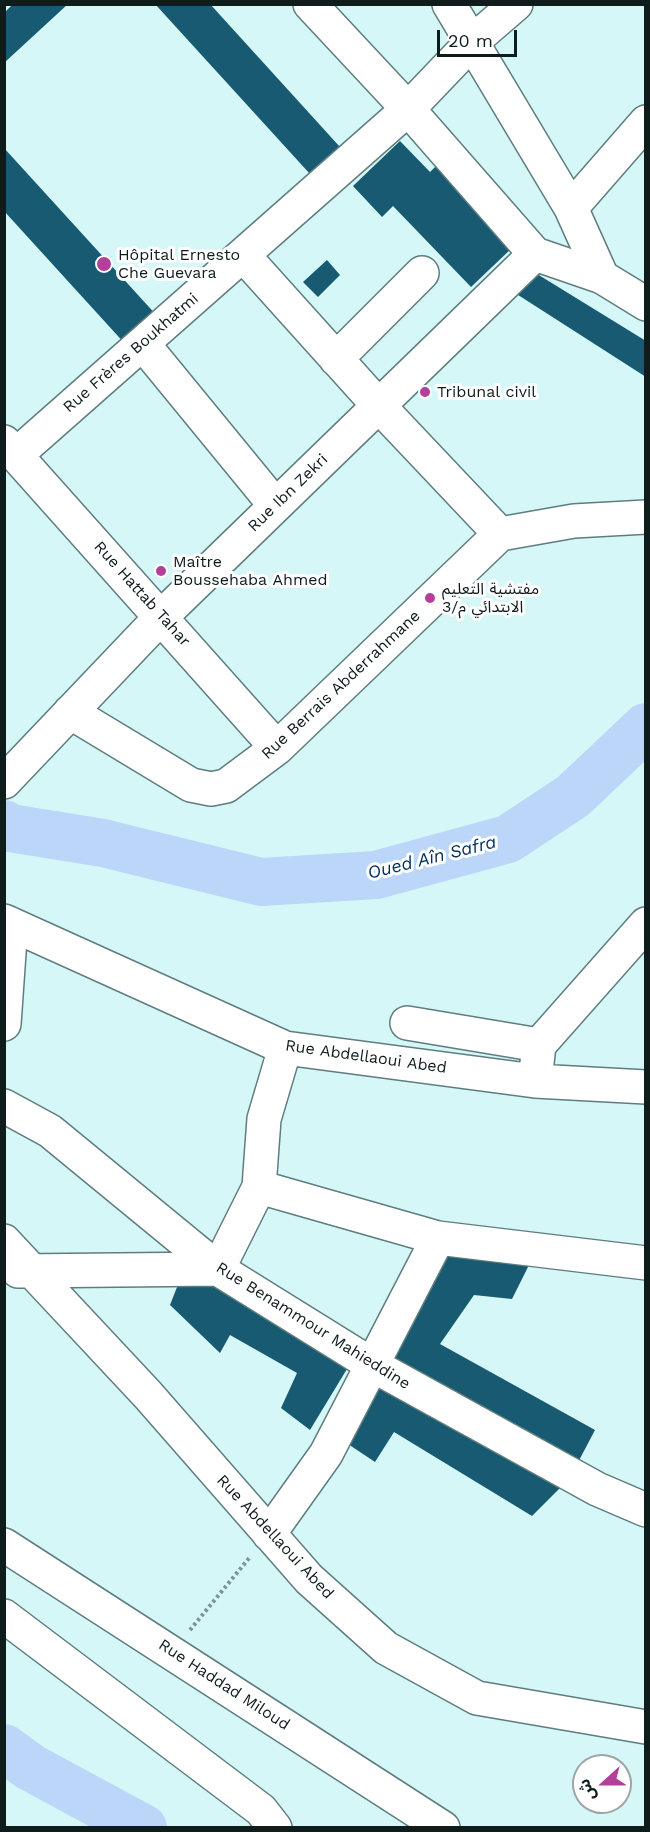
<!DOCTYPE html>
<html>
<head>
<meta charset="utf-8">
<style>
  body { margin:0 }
  #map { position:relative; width:650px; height:1832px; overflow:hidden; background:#d5f7f7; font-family:"Work Sans","Noto Sans Arabic",sans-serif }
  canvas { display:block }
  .frame { position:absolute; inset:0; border:6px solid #0f1c1c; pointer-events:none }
  .north { position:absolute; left:572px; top:1754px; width:60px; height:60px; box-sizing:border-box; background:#fff; border:2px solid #9fa4a4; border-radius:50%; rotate:249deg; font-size:16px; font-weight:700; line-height:24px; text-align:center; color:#0f1c1c }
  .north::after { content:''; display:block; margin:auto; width:21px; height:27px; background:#b23f99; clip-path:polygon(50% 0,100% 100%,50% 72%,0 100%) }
  .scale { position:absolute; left:437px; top:30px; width:80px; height:27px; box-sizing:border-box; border:3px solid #0f1c1c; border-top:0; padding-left:8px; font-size:18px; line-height:21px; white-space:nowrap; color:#0f1c1c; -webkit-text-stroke:4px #fff; paint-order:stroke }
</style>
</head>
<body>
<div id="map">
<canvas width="650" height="1832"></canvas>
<div class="frame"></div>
<div class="north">ش</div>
<div class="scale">20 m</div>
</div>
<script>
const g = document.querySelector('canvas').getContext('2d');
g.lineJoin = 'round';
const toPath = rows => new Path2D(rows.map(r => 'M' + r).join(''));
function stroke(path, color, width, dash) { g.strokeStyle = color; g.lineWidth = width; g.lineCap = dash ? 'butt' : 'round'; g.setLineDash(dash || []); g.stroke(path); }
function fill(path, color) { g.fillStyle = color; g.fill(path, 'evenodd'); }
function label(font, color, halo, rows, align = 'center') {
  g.font = font + ' "Work Sans","Noto Sans Arabic",sans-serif'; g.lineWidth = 6; g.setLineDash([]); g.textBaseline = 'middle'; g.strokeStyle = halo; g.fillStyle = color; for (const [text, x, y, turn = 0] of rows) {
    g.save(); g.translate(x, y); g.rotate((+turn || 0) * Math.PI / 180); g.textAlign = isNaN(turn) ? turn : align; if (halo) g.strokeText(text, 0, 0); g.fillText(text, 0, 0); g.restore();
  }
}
stroke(toPath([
  [4,824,10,828,103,843,261,882,376,875,508,839,573,796,646,727],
  [4,1748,30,1767,143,1828]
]), '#bbd6f8', 48);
fill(toPath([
  [13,4,68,4,4,63,4,13],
  [155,4,210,4,340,147,310,174],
  [400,141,430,172,436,166,513,247,471,287,393,206,382,217,353,186],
  [4,148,159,318,127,346,4,211],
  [327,260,340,275,318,297,303,282],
  [529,269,646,341,646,377,515,293],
  [442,1248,532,1259,512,1299,474,1295,440,1344,595,1430,575,1468,387,1362],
  [179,1282,228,1285,350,1364,310,1430,281,1408,297,1373,230,1335,220,1353,170,1305],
  [384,1382,565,1483,532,1516,394,1432,375,1462,345,1442]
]), '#175a71');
const minor = toPath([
  [449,4,571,208,602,277],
  [571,208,646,122],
  [243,255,378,405,500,534],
  [143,344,275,505],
  [336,359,422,273],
  [4,442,277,748],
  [16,455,408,109,472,42,516,4],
  [70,712,191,785,211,789,226,786,277,748,500,534,574,521,646,517],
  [4,782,162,616,535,254],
  [4,921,285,1048,535,1081,646,1087],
  [407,1023,539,1045],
  [4,1024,11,924],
  [535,1081,539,1045,646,924],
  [4,1106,50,1131,218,1269,374,1366,597,1489,646,1510],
  [259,1187,438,1238,646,1263],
  [4,1241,148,1395,309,1579,386,1648,477,1698,646,1727],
  [18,1271,218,1269,259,1187,264,1119,285,1048],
  [269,1534,326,1454,438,1238],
  [4,1545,443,1828],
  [4,1616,261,1810,275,1828]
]);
const major = toPath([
  [310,4,408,109,535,254,602,277,646,304]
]);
stroke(minor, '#5f7d7e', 36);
stroke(major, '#5f7d7e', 36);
stroke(toPath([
  [190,1630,250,1557]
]), '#7b9494', 4, [3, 3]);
stroke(minor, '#fff', 33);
stroke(major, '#fff', 33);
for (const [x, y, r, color] of [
  [104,264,8,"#b23f99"],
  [425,392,6,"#b23f99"],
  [161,571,6,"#b23f99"],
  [430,598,6,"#b23f99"]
]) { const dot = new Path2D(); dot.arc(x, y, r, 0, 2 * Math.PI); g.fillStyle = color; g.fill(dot); stroke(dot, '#fff', 2); }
label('16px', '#0f1c1c', '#fff', [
  ["Hôpital Ernesto",118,255],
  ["Che Guevara",118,273],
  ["Tribunal civil",437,392],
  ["Maître",173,562],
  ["Boussehaba Ahmed",173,580],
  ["مفتشية التعليم",442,589],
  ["الابتدائي م/3",442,607]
], 'left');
label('16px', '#0f1c1c', '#fff', [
  ["Rue Frères Boukhatmi",131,353,-41],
  ["Rue Ibn Zekri",288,493,-44],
  ["Rue Hattab Tahar",142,594,48],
  ["Rue Berrais Abderrahmane",341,685,-43],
  ["Rue Abdellaoui Abed",366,1057,8],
  ["Rue Benammour Mahieddine",313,1326,32],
  ["Rue Abdellaoui Abed",275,1537,47],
  ["Rue Haddad Miloud",224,1685,33]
]);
label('italic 18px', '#013262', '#fff', [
  ["Oued Aîn Safra",432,858,-14]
]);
</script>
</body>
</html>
